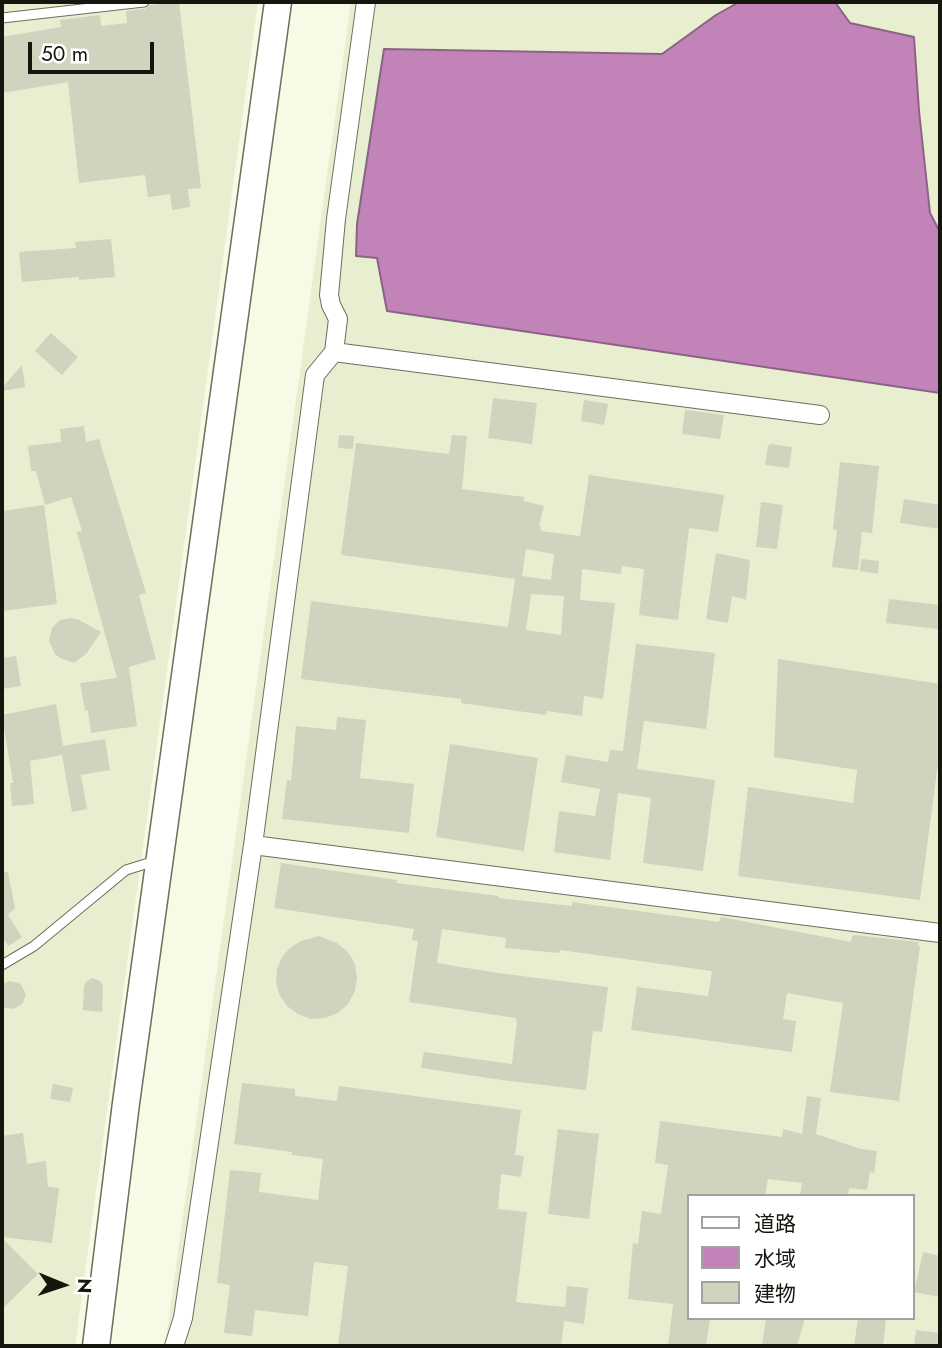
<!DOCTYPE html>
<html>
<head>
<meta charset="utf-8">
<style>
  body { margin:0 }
  #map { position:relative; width:942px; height:1348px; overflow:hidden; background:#f5fbe4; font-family:Jost,"Noto Sans JP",sans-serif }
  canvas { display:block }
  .frame { position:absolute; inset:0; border:4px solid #15170f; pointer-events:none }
  .legend { position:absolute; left:687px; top:1194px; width:228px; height:126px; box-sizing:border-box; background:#fff; border:2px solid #a1a29f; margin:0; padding:9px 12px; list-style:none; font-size:21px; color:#15170f }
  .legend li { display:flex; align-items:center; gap:14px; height:35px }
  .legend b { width:35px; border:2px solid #a1a29f }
  .north { position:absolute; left:28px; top:1250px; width:70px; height:70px; -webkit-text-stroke:5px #fff; paint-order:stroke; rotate:92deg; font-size:19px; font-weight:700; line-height:28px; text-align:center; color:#15170f }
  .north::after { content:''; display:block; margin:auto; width:24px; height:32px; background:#15170f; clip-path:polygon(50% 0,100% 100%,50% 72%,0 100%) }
  .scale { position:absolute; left:28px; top:42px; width:126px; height:32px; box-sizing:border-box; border:4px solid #15170f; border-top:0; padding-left:9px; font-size:21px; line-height:24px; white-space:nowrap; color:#15170f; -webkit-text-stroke:5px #fff; paint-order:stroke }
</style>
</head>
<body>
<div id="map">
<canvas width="942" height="1348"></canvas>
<div class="frame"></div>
<ul class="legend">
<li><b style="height:9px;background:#fff"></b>道路</li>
<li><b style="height:19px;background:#c183b8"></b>水域</li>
<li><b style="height:19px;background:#ced4bd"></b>建物</li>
</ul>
<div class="north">N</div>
<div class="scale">50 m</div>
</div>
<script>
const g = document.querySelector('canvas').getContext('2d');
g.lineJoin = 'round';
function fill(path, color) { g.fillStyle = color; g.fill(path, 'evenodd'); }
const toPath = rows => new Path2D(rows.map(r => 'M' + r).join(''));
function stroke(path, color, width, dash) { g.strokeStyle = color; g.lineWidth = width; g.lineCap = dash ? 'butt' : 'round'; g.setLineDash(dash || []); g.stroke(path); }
fill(toPath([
  [2,2,258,2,75,1346,2,1346],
  [351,2,940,2,940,1346,165,1346],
  [688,1196,912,1196,912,1318,688,1318]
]), '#e8efd1');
const water = toPath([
  [739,2,835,2,850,23,914,37,919,111,930,213,940,232,940,393,387,311,377,258,356,256,357,224,384,49,662,54,716,15,739,2]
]);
fill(water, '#c183b8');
stroke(water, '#8d6385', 2);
fill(toPath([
  [179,2,201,188,188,189,190,207,172,210,170,194,148,197,145,175,79,183,68,82,2,93,2,37,61,27,60,20,100,15,101,26,127,23,126,11,145,9,150,5],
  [111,239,115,277,79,280,79,277,22,282,19,252,76,248,75,242],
  [51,333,78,357,62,375,35,351],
  [22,365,25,387,2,391,2,388],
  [493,398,537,403,532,444,488,438],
  [584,400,608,404,604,425,581,421],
  [685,410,724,415,720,439,682,434],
  [84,426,86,442,99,439,146,593,139,595,156,659,129,667,137,726,91,733,88,710,85,711,80,683,117,678,77,532,82,531,71,497,45,505,36,471,31,471,28,446,61,442,60,429],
  [339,435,354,436,353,449,338,448],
  [452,435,467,436,462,489,524,497,524,501,544,506,539,526,541,526,541,531,580,536,589,475,724,495,718,532,689,528,678,620,639,615,644,569,622,566,621,574,582,569,580,600,615,603,603,699,584,696,582,716,547,711,546,715,461,703,461,699,301,679,311,601,508,627,515,579,341,555,356,443,449,454],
  [526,549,554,554,551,580,522,576],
  [531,594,564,596,561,635,526,630],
  [770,444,792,447,789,468,765,465,768,447],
  [840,462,879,466,872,533,862,532,858,570,832,567,837,530,833,529],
  [904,499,940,505,940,529,900,523],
  [761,502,783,505,777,549,756,547],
  [44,505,57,604,2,611,2,511],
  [716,553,750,560,746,600,732,596,728,623,706,619],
  [861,559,879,561,878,574,860,571],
  [889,599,940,605,938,629,886,623],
  [70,618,77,619,101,632,86,654,74,663,60,658,55,654,49,641,52,628,60,620],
  [636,644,715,653,706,729,644,721,637,769,715,780,703,871,643,863,651,798,618,793,610,860,554,852,559,811,595,816,600,789,561,782,566,755,608,762,610,750,623,751],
  [16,656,21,686,2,689,2,658],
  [778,659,940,684,940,748,920,900,738,876,748,787,853,803,857,770,774,757],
  [56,704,63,746,105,739,110,770,81,775,87,809,72,812,62,755,30,761,34,804,12,806,10,783,13,783,2,715],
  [337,717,366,720,360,778,414,784,409,833,282,819,287,780,291,781,296,726,336,730],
  [450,744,538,758,524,851,436,837],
  [281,863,397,880,396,883,499,896,499,898,572,906,572,902,719,922,721,917,851,942,852,936,855,935,919,942,918,946,920,946,899,1101,830,1092,843,1003,787,993,783,1019,796,1021,792,1052,631,1030,637,987,708,996,712,971,560,950,559,953,505,948,506,938,442,929,437,963,498,973,608,987,602,1032,593,1031,586,1090,502,1080,421,1068,424,1052,512,1064,517,1021,516,1021,516,1018,409,1002,418,941,412,940,414,929,274,908],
  [8,872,15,908,8,915,22,937,8,946,2,936,2,873],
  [319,936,337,943,348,952,355,964,357,978,355,991,348,1004,338,1013,325,1018,311,1019,298,1014,287,1006,279,994,276,982,277,969,282,957,290,948,301,941],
  [92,978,100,981,103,986,102,1012,83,1010,84,986,87,981],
  [10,981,19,983,22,986,26,995,22,1004,14,1009,2,1007,2,984],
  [242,1083,295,1089,295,1096,337,1101,339,1086,521,1110,515,1155,524,1156,521,1177,501,1174,498,1209,527,1212,516,1302,565,1307,567,1286,588,1288,584,1324,564,1321,561,1346,338,1346,348,1266,314,1262,308,1316,255,1310,252,1336,224,1333,230,1285,217,1283,230,1170,261,1173,259,1192,318,1200,323,1159,292,1155,292,1152,234,1144],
  [53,1084,73,1088,70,1102,50,1099],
  [807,1096,821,1098,816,1134,861,1149,877,1151,874,1173,870,1172,867,1190,849,1188,848,1196,800,1196,802,1183,768,1179,765,1196,688,1196,688,1318,710,1318,706,1346,668,1346,673,1304,628,1299,633,1243,638,1244,642,1211,661,1214,668,1165,655,1163,660,1121,782,1137,783,1129,802,1134],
  [558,1129,599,1134,589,1219,548,1214],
  [23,1133,27,1164,46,1161,48,1187,59,1188,52,1243,2,1237,2,1136],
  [2,1238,38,1274,2,1309],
  [923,1252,940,1256,940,1297,914,1292],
  [766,1318,805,1318,797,1346,762,1346],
  [858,1318,886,1318,883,1346,854,1346],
  [916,1330,940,1333,940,1346,914,1346]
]), '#ced4bd');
const lane = toPath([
  [2,18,144,2],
  [2,965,34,946,126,870,155,861]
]);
const street = toPath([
  [334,352,820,415],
  [253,845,940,933],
  [174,1346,183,1318,253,845,315,375,334,352,338,319,331,305,329,295,336,219,366,2]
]);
const secondary = toPath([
  [96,1346,126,1103,278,2]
]);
stroke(lane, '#6b705c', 11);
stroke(street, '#6b705c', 20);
stroke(secondary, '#6b705c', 29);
stroke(lane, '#fff', 9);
stroke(street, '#fff', 18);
stroke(secondary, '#fff', 26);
</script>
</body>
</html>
